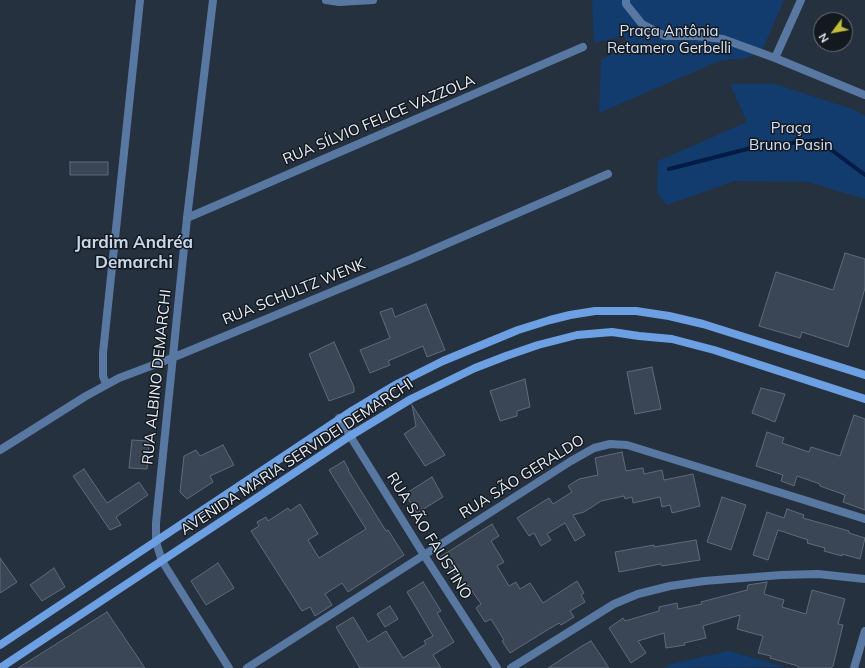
<!DOCTYPE html>
<html>
<head>
<meta charset="utf-8">
<style>
  body { margin:0 }
  #map { position:relative; width:865px; height:668px; overflow:hidden; background:#26313f; font-family:Mulish,sans-serif }
  canvas { display:block }
  .north { position:absolute; left:813px; top:12px; width:40px; height:40px; box-sizing:border-box; background:#14191f; border:1px solid #696f76; border-radius:50%; rotate:238deg; font-size:11px; font-weight:700; line-height:16px; text-align:center; color:#e8eff8 }
  .north::after { content:''; display:block; margin:auto; width:14px; height:18px; background:#c3bd3e; clip-path:polygon(50% 0,100% 100%,50% 72%,0 100%) }
</style>
</head>
<body>
<div id="map">
<canvas width="865" height="668"></canvas>
<div class="north">N</div>
</div>
<script>
const g = document.querySelector('canvas').getContext('2d');
g.lineJoin = 'round';
function fill(path, color) { g.fillStyle = color; g.fill(path, 'evenodd'); }
const toPath = rows => new Path2D(rows.map(r => 'M' + r).join(''));
function stroke(path, color, width, dash) { g.strokeStyle = color; g.lineWidth = width; g.lineCap = dash ? 'butt' : 'round'; g.setLineDash(dash || []); g.stroke(path); }
function label(font, color, halo, rows, align = 'center') {
  g.font = font + ' Mulish,sans-serif'; g.lineWidth = 3; g.setLineDash([]); g.textBaseline = 'middle'; g.strokeStyle = halo; g.fillStyle = color; for (const [text, x, y, turn = 0] of rows) {
    g.save(); g.translate(x, y); g.rotate((+turn || 0) * Math.PI / 180); g.textAlign = isNaN(turn) ? turn : align; if (halo) g.strokeText(text, 0, 0); g.fillText(text, 0, 0); g.restore();
  }
}
fill(toPath([
  [592,0,784,0,761,53,745,58,719,61,599,113,601,60,629,45,624,36,594,43],
  [730,84,775,84,855,110,865,116,865,199,809,182,734,181,667,205,657,193,658,161,747,122],
  [729,651,785,667,663,668,671,664]
]), '#123b6e');
stroke(toPath([
  [669,169,755,147,818,140,865,175]
]), '#001b45', 4);
const building = toPath([
  [70,162,108,162,108,175,70,175,70,162],
  [845,253,865,259,865,288,848,347,802,332,800,338,759,326,776,272,833,290,845,253],
  [426,304,445,350,427,357,423,346,388,361,390,365,370,373,360,350,390,338,380,312,392,308,395,317,426,304],
  [334,342,354,387,354,392,329,401,309,354,334,342],
  [652,367,661,409,635,414,627,372,652,367],
  [525,379,530,407,517,411,517,416,500,421,490,391,525,379],
  [761,388,785,394,775,422,752,413,761,388],
  [412,405,445,455,425,466,404,434,416,426,412,405],
  [854,415,865,419,865,510,843,502,845,495,820,486,820,484,797,476,794,486,781,481,783,475,756,466,767,432,784,438,782,443,809,452,811,447,840,456,854,415],
  [132,440,149,441,147,469,129,468,132,440],
  [223,445,234,465,210,476,213,482,187,499,180,492,184,456,196,450,200,456,223,445],
  [622,452,626,471,643,468,644,474,662,470,664,480,693,474,700,506,672,513,670,505,662,507,660,497,633,503,632,497,625,499,624,496,601,501,584,512,573,515,585,535,575,541,565,523,547,534,551,540,541,546,534,533,529,536,517,518,549,498,553,504,572,492,568,486,579,479,598,475,595,458,622,452],
  [344,461,349,470,348,470,386,531,388,530,404,555,348,592,342,583,325,594,332,605,315,616,310,607,302,611,251,531,259,526,257,522,266,517,268,521,288,508,290,511,300,504,318,534,308,540,319,558,366,529,329,470,344,461],
  [84,469,107,503,139,482,148,495,116,517,121,525,110,530,73,476,84,469],
  [432,477,443,497,417,513,405,494,432,477],
  [722,497,746,505,731,550,707,542,722,497],
  [787,509,804,515,803,518,849,531,849,533,865,538,860,559,842,554,842,556,824,551,825,548,807,543,808,540,778,530,768,560,753,555,767,512,784,518,787,509],
  [492,524,499,536,491,541,504,562,497,566,509,586,516,582,520,589,530,583,543,603,577,581,584,593,581,595,585,602,570,611,574,617,561,625,559,623,544,632,510,653,502,641,504,640,491,619,485,622,476,608,481,604,468,585,463,588,450,567,447,569,440,557,492,524],
  [696,540,700,560,662,566,661,564,619,572,615,552,654,545,654,547,696,540],
  [0,558,17,582,0,593,0,558],
  [218,563,234,588,206,605,191,581,218,563],
  [54,568,65,587,42,601,30,585,54,568],
  [423,582,441,611,437,613,454,642,433,655,441,668,360,668,336,627,353,617,368,642,386,631,403,658,426,644,424,641,433,636,407,592,423,582],
  [767,582,764,594,784,600,782,607,806,614,812,590,845,599,838,624,843,625,833,666,831,668,798,668,798,666,770,658,771,656,758,653,763,636,737,629,740,615,703,626,706,638,684,643,685,645,666,648,664,633,638,641,646,653,631,663,609,628,623,618,625,621,659,611,659,607,677,603,678,609,702,604,701,602,747,590,748,585,767,582],
  [390,606,398,619,385,627,377,614,390,606],
  [107,612,145,668,18,668,107,612],
  [591,641,609,668,548,668,582,646,591,641]
]);
fill(building, '#3a4555');
stroke(building, '#5f6b7b', 1);
stroke(toPath([
  [213,0,187,218,156,523,156,542,162,561,229,668],
  [326,0,339,2,373,0],
  [626,0,626,4,642,24,665,36,696,36,723,39,775,58,865,95],
  [775,58,801,0],
  [187,218,583,47],
  [106,384,103,376,103,353,140,0],
  [339,418,424,555,497,668],
  [0,450,86,396,119,378,172,358,409,260,608,174],
  [247,668,571,461,594,448,610,444,627,445,695,466,865,519],
  [511,668,614,604,638,594,670,586,704,581,781,575,818,574,865,579],
  [854,668,865,631]
]), '#5878a2', 8);
stroke(toPath([
  [0,645,350,412,397,384,443,361,518,330,550,320,570,315,595,311,636,311,669,316,703,324,865,375],
  [0,668,350,436,411,399,475,368,506,356,538,345,577,335,612,332,639,336,672,339,714,350,865,399]
]), '#6d9fe3', 8);
label('15px', '#d4e1f3', '#14191f', [
  ["Praça Antônia",669,31],
  ["Retamero Gerbelli",669,48],
  ["Praça",791,128],
  ["Bruno Pasin",791,145]
]);
label('15px', '#e8eff8', '#14191f', [
  ["RUA SÍLVIO FELICE VAZZOLA",379,120,-23],
  ["RUA SCHULTZ WENK",294,292,-22],
  ["RUA ALBINO DEMARCHI",157,377,-84],
  ["AVENIDA MARIA SERVIDEI DEMARCHI",297,457,-33],
  ["RUA SÃO GERALDO",522,477,-32],
  ["RUA SÃO FAUSTINO",429,536,58]
]);
label('bold 17px', '#c8d6e9', '#14191f', [
  ["Jardim Andréa",134,243],
  ["Demarchi",134,263]
]);
</script>
</body>
</html>
